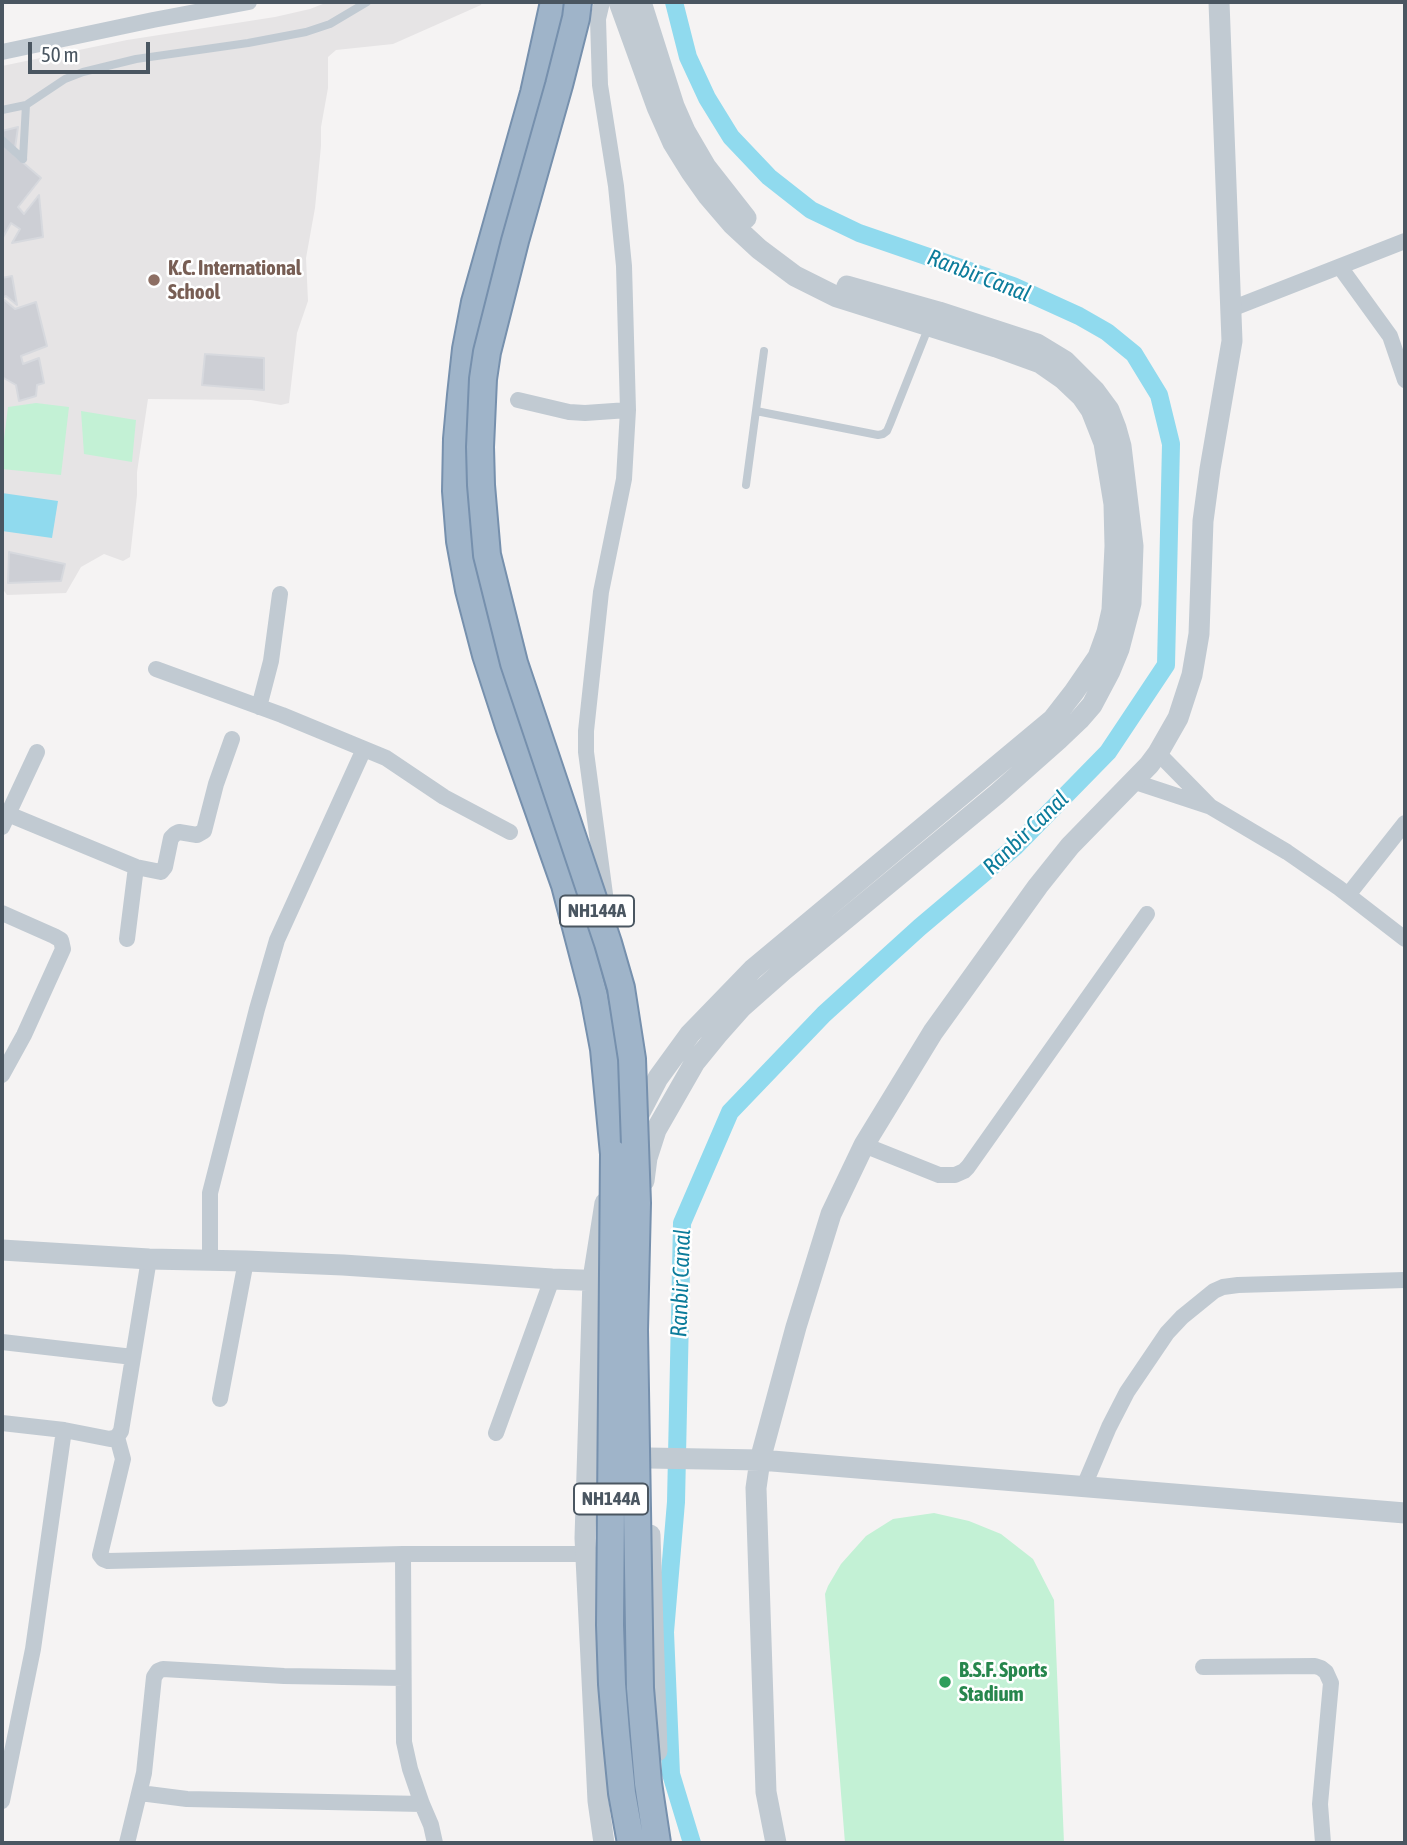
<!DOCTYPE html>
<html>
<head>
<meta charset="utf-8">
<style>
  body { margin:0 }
  #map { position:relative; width:1407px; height:1845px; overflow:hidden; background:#f5f3f3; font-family:"Asap Condensed",sans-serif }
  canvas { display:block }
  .frame { position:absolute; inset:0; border:4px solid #4a5661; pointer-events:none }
  .scale { position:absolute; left:28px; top:42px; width:122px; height:32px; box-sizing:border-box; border:4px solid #4a5661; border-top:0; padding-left:9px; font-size:21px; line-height:24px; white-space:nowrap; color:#4a5661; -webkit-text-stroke:5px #fff; paint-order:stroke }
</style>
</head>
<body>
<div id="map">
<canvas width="1407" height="1845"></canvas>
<div class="frame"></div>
<div class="scale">50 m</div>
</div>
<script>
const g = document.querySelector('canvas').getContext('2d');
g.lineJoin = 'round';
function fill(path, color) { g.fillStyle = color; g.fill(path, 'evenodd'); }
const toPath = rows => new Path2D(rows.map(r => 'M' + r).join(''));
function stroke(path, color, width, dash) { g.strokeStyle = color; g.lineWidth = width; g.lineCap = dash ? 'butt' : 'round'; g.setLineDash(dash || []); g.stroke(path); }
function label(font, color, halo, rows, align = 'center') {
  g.font = font + ' "Asap Condensed",sans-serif'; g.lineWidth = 5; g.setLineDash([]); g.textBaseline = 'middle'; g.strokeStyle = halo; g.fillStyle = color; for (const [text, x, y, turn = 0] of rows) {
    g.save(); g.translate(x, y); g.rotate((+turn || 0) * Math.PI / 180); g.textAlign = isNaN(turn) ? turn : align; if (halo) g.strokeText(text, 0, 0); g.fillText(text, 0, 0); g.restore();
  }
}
fill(toPath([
  [328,2,482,2,481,5,393,44,336,50,328,57,328,88,321,127,321,146,315,208,306,258,308,301,297,333,289,403,281,405,251,400,148,399,137,472,137,495,130,557,123,561,104,554,81,567,66,593,7,595,2,588,2,66,127,40,275,17,310,9]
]), '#e6e4e5');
fill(toPath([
  [36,403,69,407,61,475,2,469,2,455,8,407],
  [81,411,136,420,132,462,84,454],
  [934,1513,969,1521,1001,1534,1033,1559,1054,1600,1064,1843,845,1843,825,1594,828,1586,841,1564,866,1536,893,1519]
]), '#c3f1d5');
fill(toPath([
  [2,493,58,501,52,538,2,531]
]), '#90daee');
stroke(toPath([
  [674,2,688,57,707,98,731,137,769,177,811,210,859,233,1013,286,1079,316,1107,332,1134,354,1159,395,1171,444,1166,665,1108,752,1016,846,920,927,824,1014,730,1112,682,1223,676,1502,665,1632,671,1774,692,1843]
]), '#90daee', 18);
const building = toPath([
  [18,127,14,155,41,178,18,207,24,214,39,195,43,237,12,243,20,229,11,223,2,239,2,131,18,127],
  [12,276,17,305,6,296,2,298,2,278,12,276],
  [2,298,15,309,36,302,47,346,21,356,23,364,39,358,44,383,37,385,36,396,19,401,16,385,2,377,2,298],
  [205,354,264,358,264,390,202,385,205,354],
  [9,552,65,564,61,581,8,583,9,552]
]);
fill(building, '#cdcfd5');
stroke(building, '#d7d9de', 2);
const trunk = toPath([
  [554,2,534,93,475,302,466,349,461,395,457,439,456,491,460,541,469,590,486,655,509,726,565,885,594,996,604,1049,614,1154]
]);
stroke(trunk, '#7690ad', 30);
stroke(toPath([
  [2,110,26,105,65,79,83,72,136,59,248,43,306,32,330,24,367,2],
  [2,140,23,159],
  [23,159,26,105],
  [756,411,878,435,883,434,887,431,890,424,929,326],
  [746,485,764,351]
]), '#c1cad2', 8);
stroke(toPath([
  [602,2,598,19,600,85,616,186,624,266,628,410,624,479,601,592,586,731,586,752,607,909],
  [2,52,153,20,249,2],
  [1340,267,1390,336,1405,380],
  [1231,309,1405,241],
  [518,400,569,412,585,413,628,410],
  [156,669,282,715,386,758,444,797,510,832],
  [259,707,271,661,280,594],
  [1158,753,1209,805],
  [1132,781,1211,807,1287,852,1339,888,1405,939],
  [8,814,136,867,161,872,165,867,171,838,175,834,179,832,197,835,204,831,216,784,232,739],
  [2,827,37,752],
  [1348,895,1405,823],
  [2,913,54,936,61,940,63,949,24,1035,2,1075],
  [127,939,136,867],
  [864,1145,939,1175,955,1175,964,1171,968,1167,1147,914],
  [210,1261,210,1193,257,1009,277,940,364,749],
  [2,1342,133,1357],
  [220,1399,246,1261],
  [2,1423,64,1430,110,1439,117,1437,121,1431,149,1259],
  [496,1433,552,1279],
  [117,1437,123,1459,100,1555,103,1559,108,1561,403,1554,586,1554],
  [1084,1486,1109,1427,1127,1392,1167,1333,1182,1317,1214,1291,1223,1287,1238,1285,1405,1280],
  [403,1554,404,1742,410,1769,422,1804,431,1825,435,1843],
  [1203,1667,1315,1666,1321,1668,1326,1672,1331,1683,1320,1804,1323,1843],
  [140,1793,187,1799,422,1804],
  [2,1801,33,1649,64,1430],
  [127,1843,144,1773,154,1677,158,1671,163,1669,284,1676,403,1678]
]), '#c1cad2', 16);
stroke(toPath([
  [619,2,657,107,673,143,691,172,708,196,732,224,759,249,795,276,837,297,996,347,1040,363,1063,379,1082,397,1091,410,1104,443,1114,504,1115,546,1112,610,1107,632,1098,657,1074,692,1053,719,753,969,690,1034,658,1078,634,1124],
  [641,2,674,106,685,131,706,167,746,218],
  [644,1181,647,1158,656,1130,695,1062,717,1035,741,1008,784,970,997,794,1058,740,1079,720,1092,705,1110,671,1119,649,1131,603,1133,546,1121,446,1116,428,1109,410,1095,391,1065,361,1037,344,939,312,847,286],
  [2,1250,149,1259,246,1261,343,1265,552,1279,608,1281],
  [648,1458,760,1460,1405,1513],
  [650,1535,657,1751],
  [604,1843,598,1801,585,1538,593,1279,605,1203],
  [776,1843,766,1792,756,1488,760,1460,796,1327,831,1214,864,1145,933,1032,1038,886,1070,846,1149,765,1158,753,1178,718,1192,675,1199,634,1203,521,1210,469,1232,341,1219,2]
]), '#c1cad2', 21);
stroke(trunk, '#9fb4c9', 26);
const trunkBridge = toPath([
  [578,2,576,18,559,85,515,241,487,352,483,379,480,447,481,485,487,555,514,663,608,943,621,988,632,1059,637,1203,634,1330,640,1688,648,1783,657,1843],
  [614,1154,610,1625,612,1684,616,1732,622,1793,631,1843]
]);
stroke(trunkBridge, '#7690ad', 30, []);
stroke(trunkBridge, '#9fb4c9', 26);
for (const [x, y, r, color] of [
  [154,280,7,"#8d6e63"],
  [945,1682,7,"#2e9e5b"]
]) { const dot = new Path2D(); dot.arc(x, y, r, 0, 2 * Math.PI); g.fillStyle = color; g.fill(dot); stroke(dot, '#fff', 2.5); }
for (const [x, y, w] of [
  [597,911,74],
  [611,1499,74]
]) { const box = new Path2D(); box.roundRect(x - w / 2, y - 15.5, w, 31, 5); g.fillStyle = '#fff'; g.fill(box); stroke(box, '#4a5661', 2); }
label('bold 19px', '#4a5661', null, [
  ["NH144A",597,911],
  ["NH144A",611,1499]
]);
label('bold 21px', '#785e54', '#fff', [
  ["K.C. International",168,268],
  ["School",168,292]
], 'left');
label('bold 21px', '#27864d', '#fff', [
  ["B.S.F. Sports",959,1670],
  ["Stadium",959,1694]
], 'left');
label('italic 23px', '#0c7c9b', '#fff', [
  ["Ranbir Canal",979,276,21],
  ["Ranbir Canal",1026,833,-44],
  ["Ranbir Canal",681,1283,-88]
]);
</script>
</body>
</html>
